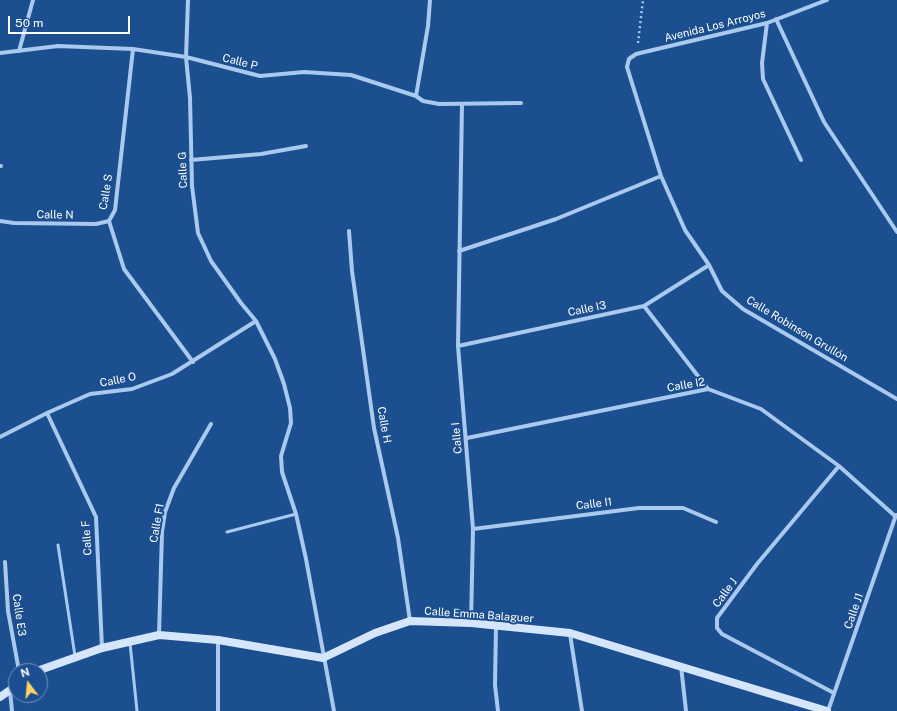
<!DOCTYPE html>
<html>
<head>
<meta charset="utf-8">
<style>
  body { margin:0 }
  #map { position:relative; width:897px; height:711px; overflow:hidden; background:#1b4f8f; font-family:"Public Sans",sans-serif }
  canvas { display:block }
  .north { position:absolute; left:8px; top:663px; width:40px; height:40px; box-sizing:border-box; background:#1b4f8f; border:1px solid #7695bc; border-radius:50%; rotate:344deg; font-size:11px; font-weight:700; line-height:16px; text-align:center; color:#fff }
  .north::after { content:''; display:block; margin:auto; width:14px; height:18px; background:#ffd166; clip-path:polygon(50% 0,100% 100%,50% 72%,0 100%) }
  .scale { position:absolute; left:8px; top:16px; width:122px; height:18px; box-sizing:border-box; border:2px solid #fff; border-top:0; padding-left:5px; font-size:12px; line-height:14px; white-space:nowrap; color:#fff; -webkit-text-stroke:3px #1b4f8f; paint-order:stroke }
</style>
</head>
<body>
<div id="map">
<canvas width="897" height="711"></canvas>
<div class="north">N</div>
<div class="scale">50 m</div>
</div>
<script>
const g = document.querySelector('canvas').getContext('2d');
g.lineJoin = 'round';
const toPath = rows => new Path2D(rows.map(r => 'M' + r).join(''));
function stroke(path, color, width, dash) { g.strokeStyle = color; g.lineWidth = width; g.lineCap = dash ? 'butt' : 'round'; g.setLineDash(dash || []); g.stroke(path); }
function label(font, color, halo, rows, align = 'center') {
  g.font = font + ' "Public Sans",sans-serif'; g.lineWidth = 4; g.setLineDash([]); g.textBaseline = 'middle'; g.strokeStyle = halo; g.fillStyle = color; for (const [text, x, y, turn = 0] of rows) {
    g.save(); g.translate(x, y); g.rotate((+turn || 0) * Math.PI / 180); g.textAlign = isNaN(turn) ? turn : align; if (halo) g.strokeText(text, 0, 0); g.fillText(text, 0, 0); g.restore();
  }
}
stroke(toPath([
  [638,43,643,0]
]), '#a9c9ee', 2.5, [2, 3]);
stroke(toPath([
  [227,532,296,514],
  [58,545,75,656],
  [130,643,137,711]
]), '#a9c9ee', 3);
stroke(toPath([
  [188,0,186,57,190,98,192,186,198,233,211,261,241,303,256,321,275,359,284,384,290,408,291,423,281,456,282,472,296,514,306,559,334,711],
  [827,0,767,23,636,54,629,59,627,67,661,176,685,230,709,265,722,291,743,309,897,399],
  [776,19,824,122,897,232],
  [767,23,762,63,763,79,801,160],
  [133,49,115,210,109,221,124,269,193,362],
  [19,51,33,0],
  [0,53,58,46,133,49,186,57,260,76,304,72,351,75,416,96,423,101,439,104,521,103],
  [416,96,428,26,430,0],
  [462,104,458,346,473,529,471,623],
  [191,160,261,154,306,146],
  [0,166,1,166],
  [0,221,14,223,96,224,109,221],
  [349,231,352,271,374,428,398,538,410,621],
  [459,251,556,219,661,176],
  [644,306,708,389],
  [458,346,644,306,709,265],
  [47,413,96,517,102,648],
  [0,437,47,413,90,394,132,389,172,374,256,321],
  [467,438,708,389,761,409,839,466,895,516],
  [473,529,639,508,683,508,716,522],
  [5,562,8,611,19,671],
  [496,626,495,685,498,711],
  [570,634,582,711],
  [159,635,162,532,165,512,174,488,211,424],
  [681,666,686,711],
  [10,691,12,711],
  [834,693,722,634,717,628,717,618,757,564,839,466],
  [218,711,218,640],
  [828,711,896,515]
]), '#a9c9ee', 4);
stroke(toPath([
  [37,671,102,648,159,635,218,640,323,658,375,633,410,621,471,623,570,633,827,711],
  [0,697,16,686]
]), '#d6e6fa', 8);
label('11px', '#fff', '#1b4f8f', [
  ["Avenida Los Arroyos",715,26,-14],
  ["Calle P",240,62,14],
  ["Calle G",183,170,-92],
  ["Calle S",106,192,-81],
  ["Calle N",55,215,1],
  ["Calle I3",587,309,-12],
  ["Calle Robinson Grullón",797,329,31],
  ["Calle O",118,380,-11],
  ["Calle I2",686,385,-10],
  ["Calle H",384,425,80],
  ["Calle I",457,438,-95],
  ["Calle I1",594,504,-7],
  ["Calle F1",157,523,-80],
  ["Calle F",87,538,-94],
  ["Calle J",725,593,-54],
  ["Calle J1",854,611,-71],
  ["Calle E3",19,615,82],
  ["Calle Emma Balaguer",479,615,4]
]);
</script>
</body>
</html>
